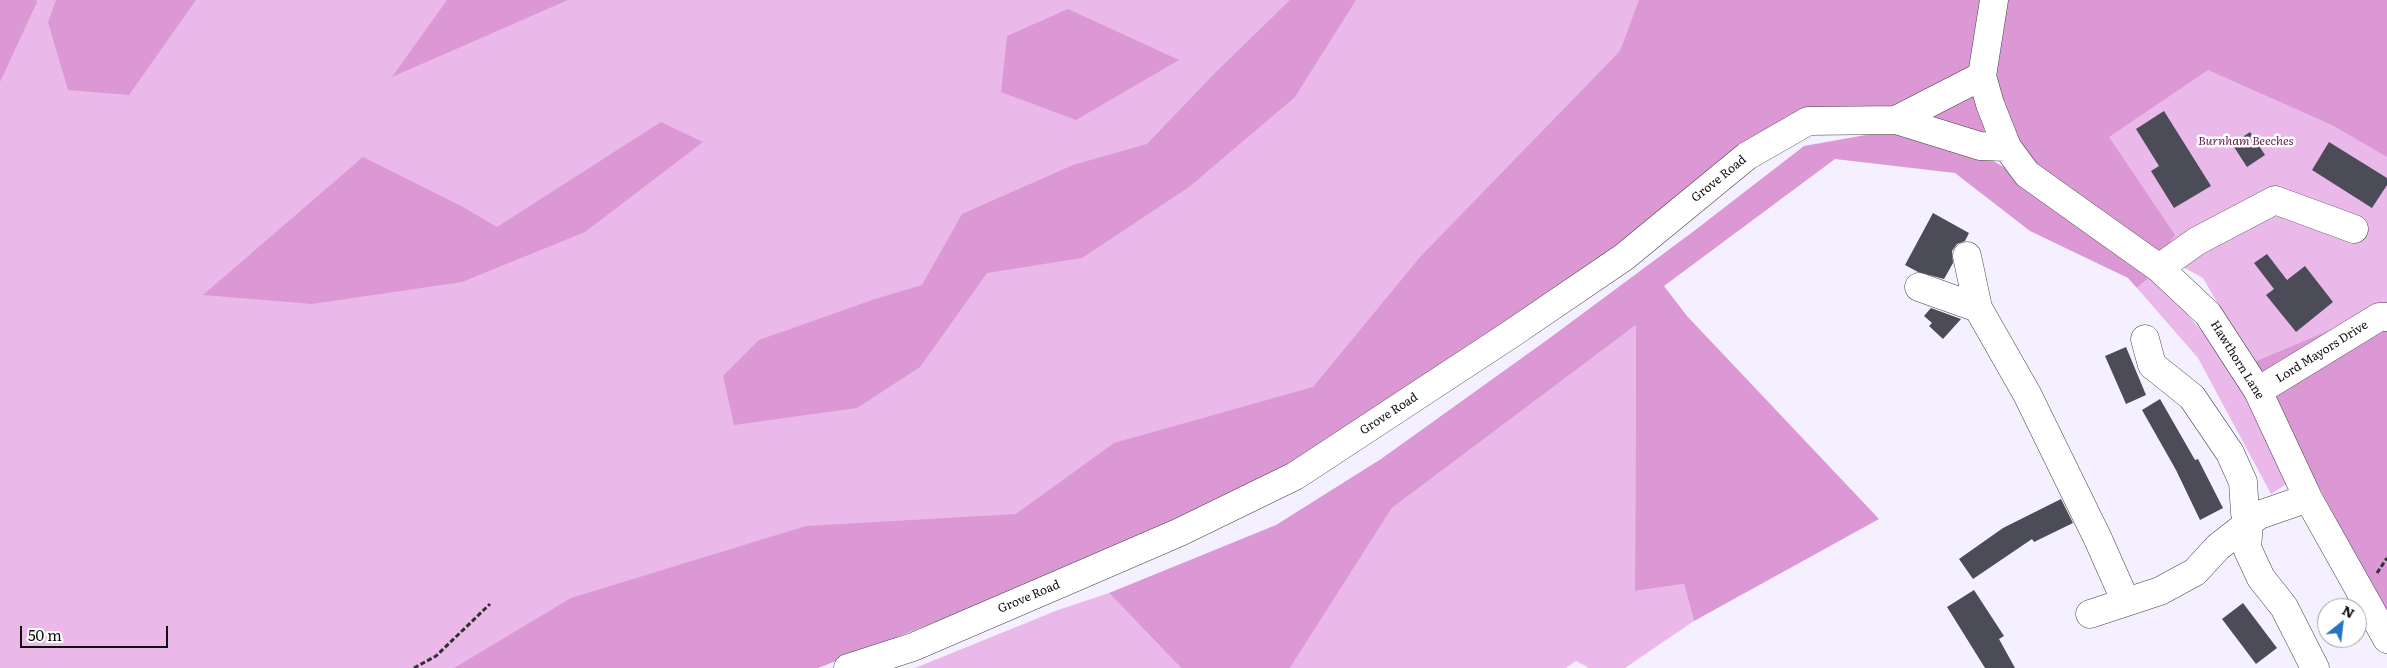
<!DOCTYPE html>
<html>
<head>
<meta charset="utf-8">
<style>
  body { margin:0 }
  #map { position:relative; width:2387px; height:668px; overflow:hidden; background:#f5f0ff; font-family:Literata,serif }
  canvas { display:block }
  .north { position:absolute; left:2317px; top:598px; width:50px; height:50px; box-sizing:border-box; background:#fff; border:1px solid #9f9f9f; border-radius:50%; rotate:29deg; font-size:14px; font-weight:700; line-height:20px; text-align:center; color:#0f0f0f }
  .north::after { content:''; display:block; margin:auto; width:18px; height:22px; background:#2574c0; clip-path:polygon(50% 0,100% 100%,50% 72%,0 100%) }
  .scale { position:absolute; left:20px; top:626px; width:148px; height:22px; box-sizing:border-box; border:2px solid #0f0f0f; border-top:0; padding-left:6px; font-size:15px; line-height:18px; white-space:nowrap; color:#0f0f0f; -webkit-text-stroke:4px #fff; paint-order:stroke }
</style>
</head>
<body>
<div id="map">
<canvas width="2387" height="668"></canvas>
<div class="north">N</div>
<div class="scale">50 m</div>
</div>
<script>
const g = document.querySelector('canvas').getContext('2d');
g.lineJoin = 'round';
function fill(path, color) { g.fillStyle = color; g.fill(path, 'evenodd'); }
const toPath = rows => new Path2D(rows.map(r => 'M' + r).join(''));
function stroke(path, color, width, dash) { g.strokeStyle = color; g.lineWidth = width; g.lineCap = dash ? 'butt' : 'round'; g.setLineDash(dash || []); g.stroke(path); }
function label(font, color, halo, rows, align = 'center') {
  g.font = font + ' Literata,serif'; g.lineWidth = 5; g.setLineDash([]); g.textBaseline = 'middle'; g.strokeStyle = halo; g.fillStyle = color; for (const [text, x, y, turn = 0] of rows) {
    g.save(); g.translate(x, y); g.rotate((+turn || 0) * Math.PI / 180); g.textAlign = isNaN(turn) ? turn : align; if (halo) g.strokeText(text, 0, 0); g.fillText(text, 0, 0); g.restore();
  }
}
fill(toPath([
  [0,0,1988,0,1822,118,940,620,818,668,0,668],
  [2387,0,2387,613,2252,363,2203,278,2161,255,1995,52],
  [2153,274,2215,347,2243,393,2288,483,2271,494,2198,358,2137,288],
  [1636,325,1635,591,1684,584,1694,621,1625,668,1589,668,1576,661,1566,668,1290,668,1392,508],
  [1109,593,1181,668,915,668,1058,610]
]), '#eab9e9');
fill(toPath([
  [0,0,36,0,37,2,0,82],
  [56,0,196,0,129,95,68,90,48,22],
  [447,0,568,0,392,77],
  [1290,0,1356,0,1295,97,1189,187,1082,258,987,273,920,367,857,408,734,425,723,376,759,340,875,299,922,285,962,214,1073,165,1147,144,1215,73],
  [1639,0,1988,0,1985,29,1965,79,1899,113,1822,118,1674,222,1201,530,940,620,818,668,454,668,571,598,806,526,1016,514,1114,443,1313,387,1421,256,1620,51],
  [2003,0,2387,0,2387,157,2332,125,2208,70,2109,137,2175,235,2161,255,2039,168,2012,140,1998,90,1995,52],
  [1068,9,1179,60,1076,120,1001,92,1007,36],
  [1975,86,1985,132,1979,140,1917,118],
  [661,122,703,142,585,232,462,282,312,304,203,295,363,157,463,207,497,227],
  [1894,130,1990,159,2022,178,2153,274,2137,288,2128,278,2030,231,1955,173,1835,159,1664,286,1687,316,1879,519,1694,621,1684,584,1635,591,1636,325,1392,508,1290,668,1181,668,1109,593,1276,525,1381,459,1547,340,1694,231,1804,146],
  [2387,306,2387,613,2252,363]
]), '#db98d5');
fill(toPath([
  [2164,111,2211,186,2174,208,2151,171,2159,166,2136,129],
  [2250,132,2265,155,2247,167,2232,144],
  [2329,142,2387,178,2387,185,2372,208,2312,170],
  [1933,213,1969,233,1965,241,1957,244,1952,251,1953,263,1944,279,1918,272,1905,265],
  [2267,254,2287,280,2305,266,2333,302,2296,332,2266,295,2274,289,2254,263],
  [1931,308,1961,319,1943,339,1929,326,1932,323,1924,316],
  [2126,347,2146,395,2126,404,2105,356],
  [2160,399,2195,460,2198,459,2223,508,2200,520,2176,470,2142,410],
  [2061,499,2073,523,2034,542,2032,539,1973,579,1959,559,2003,528],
  [1974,590,2004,636,1999,639,2015,668,1985,668,1947,607],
  [2243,603,2277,648,2256,664,2222,619]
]), '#4b4c57');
const minor = toPath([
  [1994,0,1982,76,1990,104,2007,147,2027,174,2159,268,2208,314,2258,391,2308,498,2387,639],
  [1896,120,1982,76],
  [2159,268,2197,241,2275,200,2354,229],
  [1919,287,1978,308,1967,256],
  [1978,308,2027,394,2098,539,2126,602],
  [2145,339,2152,365,2192,397,2230,453,2243,482,2245,513,2249,523,2247,548,2261,578,2284,607,2315,668],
  [2258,391,2379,317,2387,317],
  [2090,614,2160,591,2195,572,2218,547,2259,515,2308,498],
  [848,668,913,647,1062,583,1180,532,1295,476,1511,334,1624,257,1747,156,1808,121,1896,120,1980,146,2007,147]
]);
stroke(minor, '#424242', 29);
stroke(toPath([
  [2377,573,2387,558],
  [414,668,436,656,490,604]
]), '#313131', 3, [5, 2.5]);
stroke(minor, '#fff', 28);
label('italic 12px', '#671e4f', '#fff', [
  ["Burnham Beeches",2246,141]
]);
label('12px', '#0f0f0f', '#fff', [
  ["Grove Road",1719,179,-39],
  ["Lord Mayors Drive",2322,352,-32],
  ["Hawthorn Lane",2237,360,58],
  ["Grove Road",1389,414,-33],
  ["Grove Road",1029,597,-23]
]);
</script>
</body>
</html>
